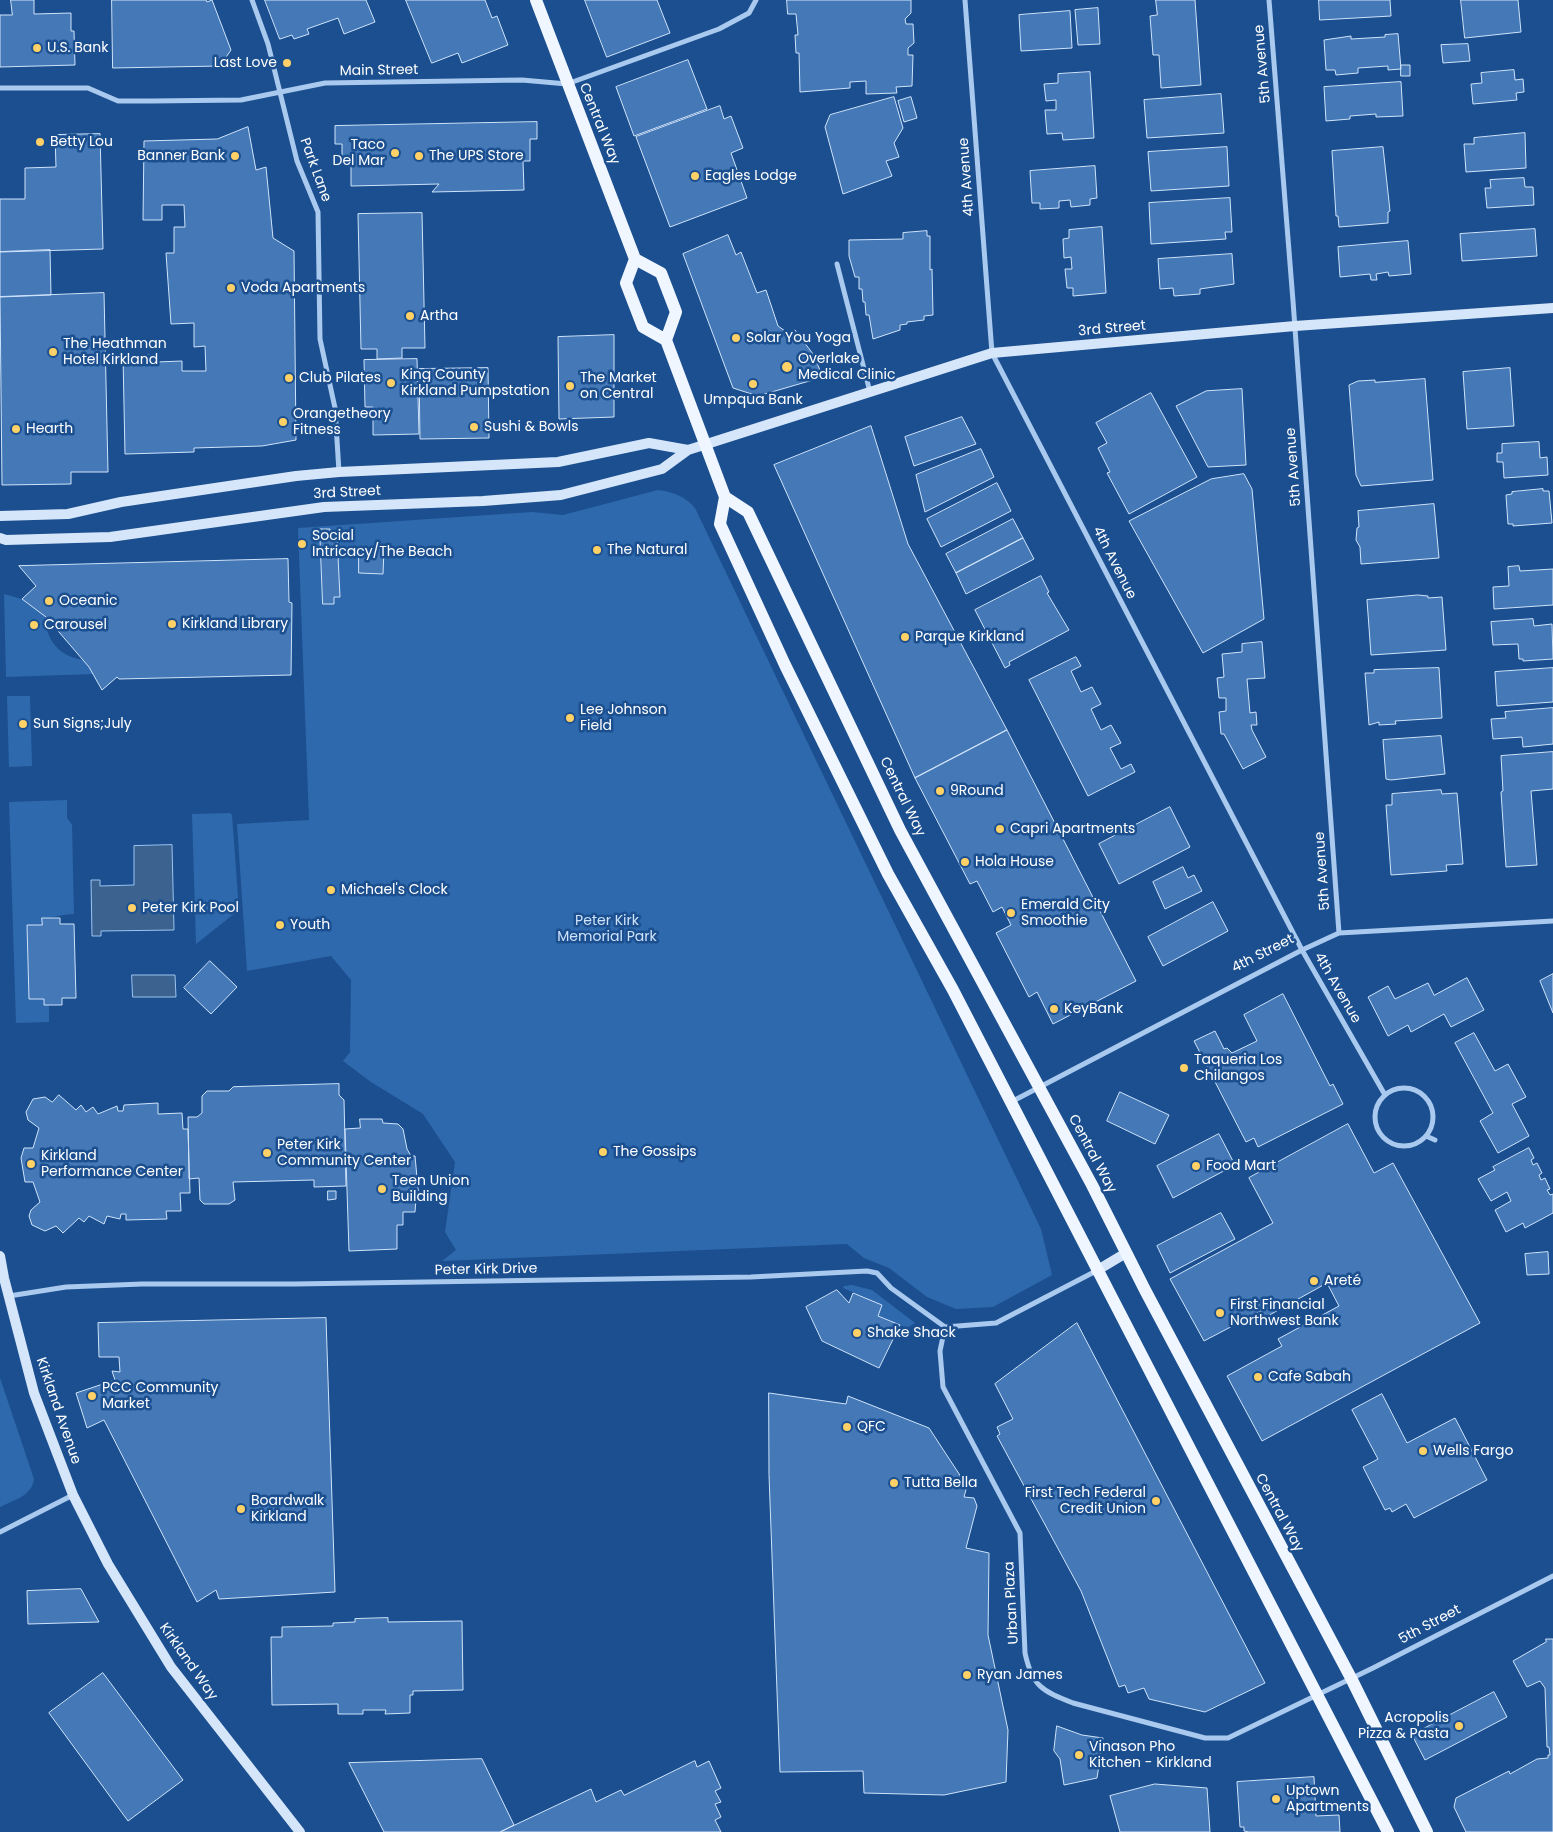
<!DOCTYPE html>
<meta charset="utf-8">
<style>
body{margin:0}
canvas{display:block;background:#1b4f8f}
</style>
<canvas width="1553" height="1832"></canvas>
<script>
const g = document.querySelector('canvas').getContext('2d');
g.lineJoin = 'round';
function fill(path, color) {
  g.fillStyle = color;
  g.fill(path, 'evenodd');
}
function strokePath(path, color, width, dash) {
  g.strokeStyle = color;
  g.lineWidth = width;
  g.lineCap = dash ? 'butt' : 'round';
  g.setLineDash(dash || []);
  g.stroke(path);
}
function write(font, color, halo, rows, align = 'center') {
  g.font = font + ' Poppins,sans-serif';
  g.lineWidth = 5;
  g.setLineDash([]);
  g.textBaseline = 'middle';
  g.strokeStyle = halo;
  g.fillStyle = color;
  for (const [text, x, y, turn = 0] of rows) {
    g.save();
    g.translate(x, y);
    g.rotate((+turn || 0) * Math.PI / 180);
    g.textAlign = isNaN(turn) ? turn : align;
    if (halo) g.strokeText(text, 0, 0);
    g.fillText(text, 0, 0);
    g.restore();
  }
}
fill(new Path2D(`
 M658 490C673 492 685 496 695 508L1041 1229 1052 1275 993 1307 956 1309 927 1297 889 1268 864 1258 847 1244 442 1261 456 1250 445 1232 455 1162 423 1114 371 1082 343 1061 350 1052 351 980 331 956 247 971 237 824 309 820 298 528 532 512 563 515Z
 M4 594 22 599 46 617C45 640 60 657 84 660L94 674 6 677Z
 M7 696H30L32 766 9 767Z
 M67 800V818L72 825 74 914C63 914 54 918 42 918V925H27L29 999H44V1005H49V1022L16 1023 9 802Z
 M230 813 232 815 239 910 196 944 192 814Z
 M852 1285 872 1290 915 1323 907 1328 878 1316 882 1305 843 1288 844 1286Z
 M0 1378 34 1479C32 1496 14 1500 0 1507Z`), '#2e69ad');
const water = new Path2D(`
 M172 845 174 930 101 931V936H92L91 880H100V886L134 885V846Z
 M132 975H175L176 997H133Z`);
fill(water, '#3c6290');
strokePath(water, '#9cc4f0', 1);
const building = new Path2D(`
 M11 0H34V14L71 13V31H74L75 65 0 67V15H12Z
 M112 0H206L207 2 212 0 231 50 220 66 113 68Z
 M265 0H366L375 22 344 34 338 18 307 29 309 34 294 39 292 35 280 39Z
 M406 0H485L492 18 497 16 508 45 462 63 458 53 432 63Z
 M585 0H657L670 33 607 57Z
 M787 0H911V13L905 19 906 24H913L914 43 908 48V55H913L912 86 896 87 897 93 866 94V81L850 82V88L800 92 799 53H796L795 35H798L796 14H788Z
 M1156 0H1195L1201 85 1161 88 1159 55H1153L1150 16 1157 15Z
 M1319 0H1390L1391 16 1320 20Z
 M1461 0H1518L1521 32 1465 38Z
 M1098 8 1100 44 1078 45 1075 10Z
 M1070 11 1072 48 1021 51 1019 15Z
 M1398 34 1401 69 1388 70V66L1358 68V73L1336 75 1335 70H1326L1324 40 1351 36V39L1385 37V35Z
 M1468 44 1470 61 1443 63 1441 45Z
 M688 60 707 109 634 136 616 87Z
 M1401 65H1410V76H1401Z
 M1514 70 1515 80 1523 79 1524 92 1516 93 1517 100 1473 104 1471 84 1482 83 1481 73Z
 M1090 72 1094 138 1063 140 1062 133 1047 134 1045 110H1056V100L1046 101 1044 84 1058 83V74Z
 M1401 82 1403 116 1376 117V114L1350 116V119L1326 121 1324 87Z
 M1221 94 1224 133 1147 138 1144 100Z
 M894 97 903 128 894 143 899 157 886 161 892 176 843 194 825 127 830 115Z
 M911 97 917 118 904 122 898 101Z
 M720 106 724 119 731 116 743 148 731 153 747 198 670 227 636 137Z
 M537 122V139H530V161H523L524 190 432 192 439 184 351 186V164H342V144H335V126Z
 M248 127 256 170 266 167 273 238 294 251 296 440 262 446 194 448V452L125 454 123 356 156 355 157 362 182 361V371H206L205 346 194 347V323L171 324 166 253H174V227H185L184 205H162V220H143L144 141 217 139Z
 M1525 133 1526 168 1466 172 1464 144H1474V138Z
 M100 134 103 249 0 252V199H25V168L56 167 55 135Z
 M1227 147 1229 186 1151 191 1148 152Z
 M1383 147 1390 211 1388 212V223L1339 227 1338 216H1336L1332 151Z
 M1095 166 1097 198 1090 199V205L1071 207 1070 200 1059 201V208L1040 209V203H1032L1030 171Z
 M1524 178 1525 187H1533L1534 205 1487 208 1485 188H1491L1490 180Z
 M1230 198 1232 232H1225L1226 239 1151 244 1149 203Z
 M422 213 425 348H402V358L377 359V349H361L358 214Z
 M1102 227 1106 293 1073 296V288H1067L1065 269H1072L1071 257 1064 258 1063 239 1069 238V230Z
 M1535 229 1537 256 1462 261 1460 234Z
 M927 231V236H930V270L932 269 933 315 924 316V320L907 322V324L900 325V330L873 339 869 315H866L865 302H863L862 289H859V277H855L849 256V240L903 239V233Z
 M728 235 736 255 741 252 757 293 766 290 778 326 788 333 795 330 813 354 823 377 758 396 733 388 683 254Z
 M1408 241 1411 274 1389 276 1388 272 1376 274 1377 280H1371L1370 274 1340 277 1338 247Z
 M50 250 51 295 0 297V252Z
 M1232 254 1234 284 1200 289V294L1174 296 1173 288 1160 289 1158 259Z
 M104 293 108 472H71V484L2 485 0 297Z
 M614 335V417L559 419 558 337Z
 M417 359 419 434 373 435V407H365L364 360Z
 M488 368 489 438 420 439 419 369Z
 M1510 368 1514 426 1467 429 1463 372Z
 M1425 379 1433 480 1361 486 1356 475 1349 385 1358 381 1375 380V382Z
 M1242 389 1246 465 1208 467 1176 406 1206 391Z
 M1151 393 1197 477 1129 514 1107 473 1110 472 1098 448 1107 443 1096 423Z
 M962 417 976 444 914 466 905 437Z
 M871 426 908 544 1007 730 915 778 774 465Z
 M1539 442 1540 458 1547 457 1548 475 1504 478 1503 462H1497V453H1502V444Z
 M981 449 994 477 925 512 916 475Z
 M1244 474 1252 489 1264 619 1203 653 1129 521 1211 479Z
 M997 483 1011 511 941 547 927 519Z
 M1543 489V491H1549L1552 523 1513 526V524H1508L1506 495 1512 494V492Z
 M1434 504 1439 558 1361 564 1360 547 1356 540 1357 528 1359 527 1358 511Z
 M1013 519 1023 538 956 573 946 554Z
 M320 529H330V537L337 536 340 597H334V604H323Z
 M1023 538 1034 559 966 594 956 573Z
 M359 549H384L383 574 359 573Z
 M288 559 289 602 292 603 291 675 119 679 117 677 102 690 89 667 46 617 22 599 36 586 19 566Z
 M1519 566 1520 571 1553 569V605L1494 609 1493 587 1509 586 1508 567Z
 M1041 576 1049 592 1047 593 1069 630 1009 662 1010 665 1005 668 975 610Z
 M1418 595 1428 596V598L1442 597 1446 650 1371 655 1367 600Z
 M1533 619 1534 626 1552 624 1553 659 1523 661V659H1519L1518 644 1493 645 1491 622Z
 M1262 642 1265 678 1247 679 1250 713 1256 712 1257 725H1251L1252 730 1266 757 1243 769 1224 734H1221L1219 712 1226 711V698H1219L1217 678 1224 677 1222 654 1242 652V644Z
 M1076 657 1081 666 1071 671 1081 692 1092 687 1101 704 1091 709 1101 730 1111 725 1121 743 1110 748 1121 769 1131 764 1135 772 1088 796 1029 680Z
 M1439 668 1442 718 1395 721 1396 724 1379 725V722L1369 725 1365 673H1374V670Z
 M1553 668V702L1497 706 1495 672Z
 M1553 708V744L1523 747 1522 737 1493 739 1491 719 1506 718 1505 712Z
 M1007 730 1136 981 1053 1024 1037 992 1029 997 996 933 1011 925 1002 907 993 912 977 881 970 884 915 778Z
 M1441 736 1445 774 1391 780 1386 779 1383 740Z
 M1553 752V789L1531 791 1537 865 1506 867 1501 792 1503 791 1501 756Z
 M1441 790 1442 794 1457 793 1463 864 1446 865 1447 871 1391 875 1386 805H1392V794Z
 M1170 807 1190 847 1119 884 1099 844Z
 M1183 867 1188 878 1194 875 1202 891 1165 909 1153 882Z
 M1213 902 1228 931 1163 966 1148 937Z
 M42 918H60V924H74L76 998H62V1005H44V999H29L27 925H42Z
 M210 961 237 987 211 1014 184 988Z
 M1553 974V1013L1540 981Z
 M1467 978 1484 1010 1451 1027 1444 1014 1411 1032 1408 1025 1388 1036 1368 997 1388 986 1395 999 1428 983 1434 995Z
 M1283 994 1330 1086 1333 1084 1343 1104 1258 1147 1254 1138 1246 1142 1194 1041 1215 1031 1224 1049 1227 1048 1232 1053 1257 1041 1244 1015Z
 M1474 1033 1495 1071 1508 1064 1526 1097 1512 1104 1529 1136 1498 1153 1480 1121 1493 1113 1455 1043Z
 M339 1084V1095L344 1100 346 1186 314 1187V1180L233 1182 235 1200 229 1204H204L200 1200 199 1178 189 1179 188 1117H197L202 1113V1096L207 1091H229L233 1087Z
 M1120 1092 1169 1115 1155 1144 1107 1121Z
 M59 1095 76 1110 81 1105 86 1112 93 1107 98 1114 117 1106 118 1111H123L124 1105 158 1103V1114L182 1113 183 1129H188L190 1193H180L181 1211H166L167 1219 126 1220V1214H121L120 1219 107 1216 104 1224 89 1216 84 1222 79 1218 63 1233 56 1226 45 1231 32 1225 29 1216 31 1210 40 1202 33 1182H25L21 1158 24 1148H33L39 1128 28 1120 26 1112 33 1099 45 1097 52 1102Z
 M360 1119H382L383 1123 398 1124 403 1129 407 1149 411 1156H415L419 1199H416L415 1212H403V1225H397V1249L349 1251 345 1129 360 1128Z
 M1348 1124 1374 1173 1393 1163 1480 1323 1262 1441 1227 1376 1282 1346 1278 1339 1339 1306 1327 1283 1264 1318 1261 1311 1204 1341 1170 1279 1273 1223 1249 1178Z
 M1219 1134 1235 1165 1173 1198 1157 1166Z
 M1529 1148 1534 1158 1531 1160 1533 1165 1537 1163 1542 1173 1539 1175 1541 1180 1545 1178 1550 1189 1547 1190 1550 1195 1553 1194V1213L1525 1228 1523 1223 1506 1232 1495 1210 1511 1201 1507 1192 1491 1201 1478 1179 1495 1170 1493 1167Z
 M328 1191H336V1199L328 1200Z
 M1221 1213 1235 1239 1170 1273 1157 1246Z
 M1548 1252 1549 1274 1527 1275 1525 1254Z
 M837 1290 849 1303 853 1293 882 1305 878 1316 900 1325 879 1368 822 1341 806 1307Z
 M326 1318 335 1592 219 1599 216 1590 197 1602 104 1420 87 1428 76 1393 115 1380 112 1371 120 1372 119 1357H99L98 1323Z
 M1077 1323 1265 1683 1205 1712 1149 1699 1144 1688 1128 1693 1125 1685 1119 1687 1081 1591 997 1436 1000 1434 997 1427 1013 1419 995 1384Z
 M769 1393 846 1404 848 1396 929 1428 967 1486 964 1497 974 1498 977 1506 966 1548 989 1553 988 1635 1008 1730 1006 1782 944 1795 864 1793 863 1771 780 1772 769 1475Z
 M1382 1394 1407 1443 1455 1418 1487 1480 1414 1518 1406 1504 1392 1512 1390 1508 1385 1510 1363 1467 1378 1459 1352 1410Z
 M81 1589 99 1622 28 1624 27 1591Z
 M388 1618V1622L462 1621 463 1690 413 1691V1695H410V1713L385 1714 386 1710H363V1714H338V1704L272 1705 271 1637H282V1627L333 1626V1623L355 1622V1619Z
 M1546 1639H1553V1832H1466L1454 1807 1456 1798 1509 1771 1510 1774 1537 1759 1548 1758V1755H1550L1549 1747H1547L1545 1688 1540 1681 1527 1687 1513 1661 1546 1642Z
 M103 1673 183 1780 128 1821 49 1713Z
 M1494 1692 1507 1717 1425 1760 1412 1735Z
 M1057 1726 1082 1735 1103 1738 1097 1778 1064 1785 1060 1759 1054 1751Z
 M482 1759 514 1825 500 1832H384L349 1763Z
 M695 1761 697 1767 709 1761 721 1788 715 1791 721 1802 715 1804 721 1817 715 1820 721 1832H500L591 1789 596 1802 621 1790 624 1795Z
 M1314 1777 1316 1816 1339 1815 1340 1832H1249L1244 1831V1827H1240L1237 1782Z
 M1155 1784 1207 1788 1210 1832H1120L1110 1796Z`);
fill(building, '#4478b7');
strokePath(building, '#cfe3fa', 1);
strokePath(new Path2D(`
 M252 0 268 44 297 161 318 212 320 339 335 408 339 472
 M965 0 992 353 1302 950 1385 1095
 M1269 0 1293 301 1339 933
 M0 88H88L118 101H152L241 100 325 83 522 80 567 84 719 29 749 13 756 0
 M837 264 870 392
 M1375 1117a29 29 0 1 1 58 0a29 29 0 1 1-58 0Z
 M1011 1102 1302 950 1339 933 1553 921
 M1426 1136 1435 1140
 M9 1296 66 1287 142 1284H294L751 1277 867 1271 877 1273 891 1288 945 1327
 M945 1327 940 1351 943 1387 1020 1533 1025 1653C1032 1686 1042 1691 1073 1703L1205 1738H1228L1373 1668 1553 1576
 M945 1327 996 1323 1096 1271
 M0 1532 73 1495`), '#a9c9ee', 5);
strokePath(new Path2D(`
 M0 516 68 514 121 502 296 476 339 472 558 462 649 443 688 450
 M0 538 6 540 110 537 324 507 483 501 561 495 662 469 688 450 992 353 1295 326 1553 308
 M0 1256 4 1278 34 1393 73 1495 108 1564 171 1667 300 1832
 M1096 1271 1126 1253`), '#d6e6fa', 10);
strokePath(new Path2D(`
 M536 0 635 259 661 273 676 312 666 340 725 497 720 524 785 665 888 874 953 990 1388 1832
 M635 259 626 283 643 327 666 340
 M725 497 748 512 900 830 1092 1185 1145 1290 1351 1678 1427 1832`), '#f0f6ff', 12);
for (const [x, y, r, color] of [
 [37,48,5,"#ffd166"],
 [287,63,5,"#ffd166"],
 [40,142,5,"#ffd166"],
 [395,153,5,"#ffd166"],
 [235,156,5,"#ffd166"],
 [419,156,5,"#ffd166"],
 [695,176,5,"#ffd166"],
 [231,288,5,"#ffd166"],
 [410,316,5,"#ffd166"],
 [736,338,5,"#ffd166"],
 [53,352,5,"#ffd166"],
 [787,367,6,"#ffd166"],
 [289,378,5,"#ffd166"],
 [391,383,5,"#ffd166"],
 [753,384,5,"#ffd166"],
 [570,386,5,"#ffd166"],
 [283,422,5,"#ffd166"],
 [474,427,5,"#ffd166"],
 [16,429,5,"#ffd166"],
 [302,544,5,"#ffd166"],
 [597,550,5,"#ffd166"],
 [49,601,5,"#ffd166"],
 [172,624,5,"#ffd166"],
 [34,625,5,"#ffd166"],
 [905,637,5,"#ffd166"],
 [570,718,5,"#ffd166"],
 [23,724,5,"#ffd166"],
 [940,791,5,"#ffd166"],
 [1000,829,5,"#ffd166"],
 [965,862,5,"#ffd166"],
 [331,890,5,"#ffd166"],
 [132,908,5,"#ffd166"],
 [1011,913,5,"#ffd166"],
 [280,925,5,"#ffd166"],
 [1054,1009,5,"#ffd166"],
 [1184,1068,5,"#ffd166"],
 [603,1152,5,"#ffd166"],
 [267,1153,5,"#ffd166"],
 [31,1164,5,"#ffd166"],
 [1196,1166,5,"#ffd166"],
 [382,1189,5,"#ffd166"],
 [1314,1281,5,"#ffd166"],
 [1220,1313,5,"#ffd166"],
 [857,1333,5,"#ffd166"],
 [1258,1377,5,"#ffd166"],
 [92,1396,5,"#ffd166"],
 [847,1427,5,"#ffd166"],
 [1423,1451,5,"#ffd166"],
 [894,1483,5,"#ffd166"],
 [1156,1501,5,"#ffd166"],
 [241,1509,5,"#ffd166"],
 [967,1675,5,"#ffd166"],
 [1459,1726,5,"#ffd166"],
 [1079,1755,5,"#ffd166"],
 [1276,1799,5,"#ffd166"]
]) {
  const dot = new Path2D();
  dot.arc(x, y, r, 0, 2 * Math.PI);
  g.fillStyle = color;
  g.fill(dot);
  strokePath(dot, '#1b4f8f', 2);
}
write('14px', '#fff', '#1b4f8f', [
 ["U.S. Bank",47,48],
 ["Last Love",277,63,"right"],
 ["Betty Lou",50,142],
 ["Taco",385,145,"right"],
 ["Del Mar",385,161,"right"],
 ["Banner Bank",225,156,"right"],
 ["The UPS Store",429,156],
 ["Eagles Lodge",705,176],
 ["Voda Apartments",241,288],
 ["Artha",420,316],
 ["Solar You Yoga",746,338],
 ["The Heathman",63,344],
 ["Hotel Kirkland",63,360],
 ["Overlake",798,359],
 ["Medical Clinic",798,375],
 ["King County",401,375],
 ["Kirkland Pumpstation",401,391],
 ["Club Pilates",299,378],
 ["The Market",580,378],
 ["on Central",580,394],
 ["Umpqua Bank",753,400,"center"],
 ["Orangetheory",293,414],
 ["Fitness",293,430],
 ["Sushi & Bowls",484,427],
 ["Hearth",26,429],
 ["Social",312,536],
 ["Intricacy/The Beach",312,552],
 ["The Natural",607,550],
 ["Oceanic",59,601],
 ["Kirkland Library",182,624],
 ["Carousel",44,625],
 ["Parque Kirkland",915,637],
 ["Lee Johnson",580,710],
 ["Field",580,726],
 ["Sun Signs;July",33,724],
 ["9Round",950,791],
 ["Capri Apartments",1010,829],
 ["Hola House",975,862],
 ["Michael's Clock",341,890],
 ["Emerald City",1021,905],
 ["Smoothie",1021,921],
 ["Peter Kirk Pool",142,908],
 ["Youth",290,925],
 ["KeyBank",1064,1009],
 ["Taqueria Los",1194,1060],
 ["Chilangos",1194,1076],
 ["Peter Kirk",277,1145],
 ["Community Center",277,1161],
 ["The Gossips",613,1152],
 ["Kirkland",41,1156],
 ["Performance Center",41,1172],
 ["Food Mart",1206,1166],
 ["Teen Union",392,1181],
 ["Building",392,1197],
 ["Areté",1324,1281],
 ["First Financial",1230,1305],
 ["Northwest Bank",1230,1321],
 ["Shake Shack",867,1333],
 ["Cafe Sabah",1268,1377],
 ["PCC Community",102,1388],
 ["Market",102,1404],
 ["QFC",857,1427],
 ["Wells Fargo",1433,1451],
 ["Tutta Bella",904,1483],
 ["First Tech Federal",1146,1493,"right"],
 ["Credit Union",1146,1509,"right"],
 ["Boardwalk",251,1501],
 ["Kirkland",251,1517],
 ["Ryan James",977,1675],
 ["Acropolis",1449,1718,"right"],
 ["Pizza & Pasta",1449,1734,"right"],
 ["Vinason Pho",1089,1747],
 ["Kitchen - Kirkland",1089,1763],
 ["Uptown",1286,1791],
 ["Apartments",1286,1807]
], 'left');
write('14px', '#fff', '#1b4f8f', [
 ["5th Avenue",1263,64,-95],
 ["Main Street",379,71,-1],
 ["Central Way",599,124,68],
 ["Park Lane",315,170,70],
 ["4th Avenue",967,177,-94],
 ["3rd Street",1112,329,-5],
 ["5th Avenue",1294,467,-94],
 ["3rd Street",347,493,-3],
 ["4th Avenue",1114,563,63],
 ["Central Way",902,797,64],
 ["5th Avenue",1323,871,-94],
 ["4th Street",1263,954,-27],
 ["4th Avenue",1337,988,60],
 ["Central Way",1092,1154,62],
 ["Peter Kirk Drive",486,1270,-1],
 ["Kirkland Avenue",58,1411,71],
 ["Central Way",1279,1513,62],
 ["Urban Plaza",1012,1603,-93],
 ["5th Street",1430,1625,-28],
 ["Kirkland Way",188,1662,55]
]);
write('14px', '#cfe3fa', '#1b4f8f', [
 ["Peter Kirk",607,921],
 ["Memorial Park",607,937]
]);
</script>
